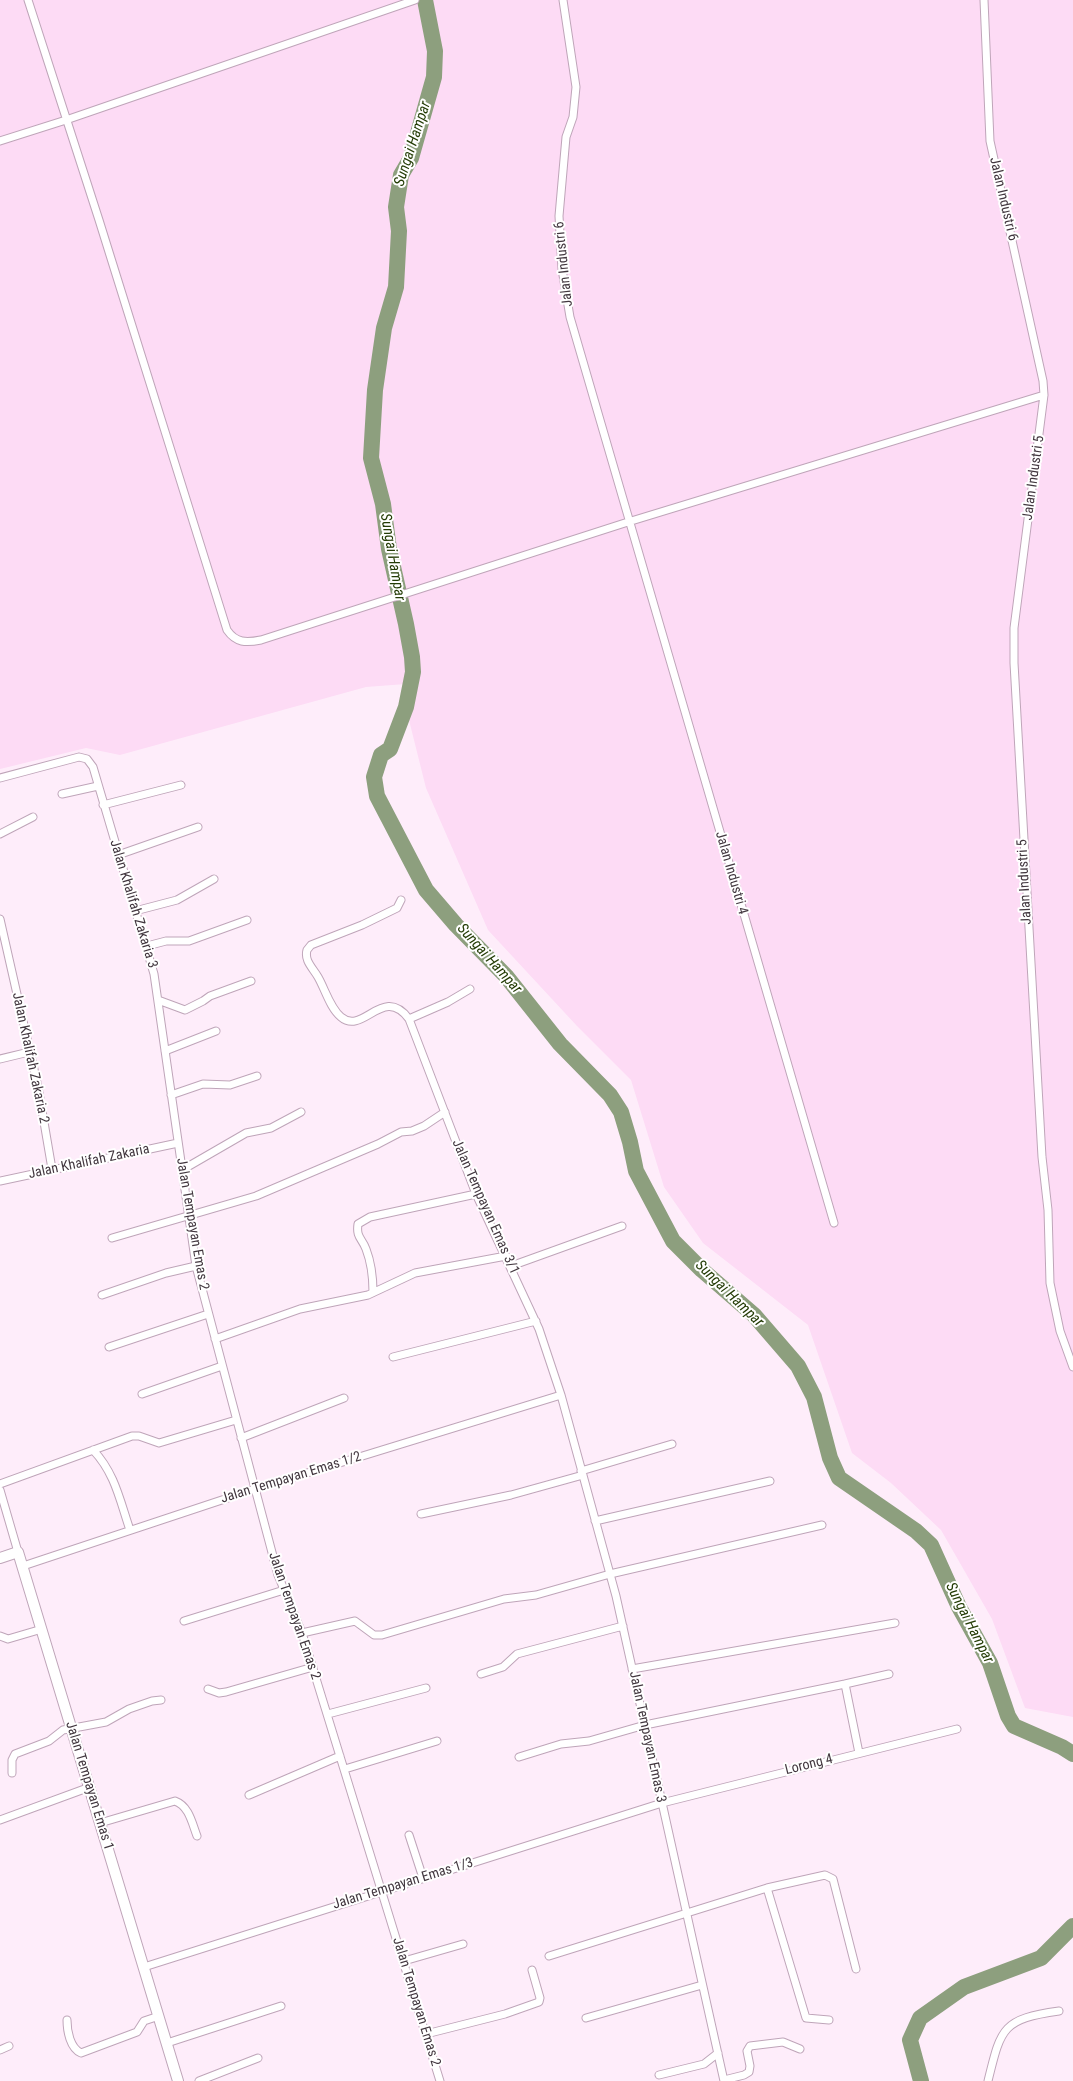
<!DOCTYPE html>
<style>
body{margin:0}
canvas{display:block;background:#feedfa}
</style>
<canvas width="1073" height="2081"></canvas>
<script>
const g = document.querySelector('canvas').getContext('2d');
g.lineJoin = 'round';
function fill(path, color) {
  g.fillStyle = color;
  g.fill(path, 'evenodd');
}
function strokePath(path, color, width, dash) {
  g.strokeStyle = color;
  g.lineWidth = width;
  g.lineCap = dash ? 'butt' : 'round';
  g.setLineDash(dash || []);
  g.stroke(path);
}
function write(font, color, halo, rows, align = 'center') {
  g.font = font + ' "Roboto Condensed",sans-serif';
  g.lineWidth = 4;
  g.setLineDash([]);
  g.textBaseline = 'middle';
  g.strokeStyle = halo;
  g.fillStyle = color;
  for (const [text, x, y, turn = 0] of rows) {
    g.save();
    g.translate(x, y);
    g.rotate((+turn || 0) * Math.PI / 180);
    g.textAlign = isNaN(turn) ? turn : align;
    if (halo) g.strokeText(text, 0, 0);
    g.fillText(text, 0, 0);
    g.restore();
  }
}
fill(new Path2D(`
 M0 0H1073V1717L1025 1708 992 1619 941 1530 891 1483 852 1453 808 1325 703 1243 664 1187 631 1080 577 1026 488 930 426 788 409 720 419 683 366 687 120 755 86 748 0 769Z`), '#fddbf5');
strokePath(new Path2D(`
 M425 0 435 51 434 77 411 158 401 175 396 207 399 231 396 287 384 328 375 390 371 458 383 504 389 549 406 624 412 657 413 672 406 707 390 749 381 755 374 777 377 796 426 890 456 925 506 976 560 1044 610 1095 621 1112 630 1142 636 1171 673 1241 702 1270 754 1315 798 1366 814 1397 830 1458 839 1478 916 1531 931 1545 959 1607 990 1663 1008 1716 1014 1726 1062 1747 1073 1754
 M921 2081 910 2040 920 2018 964 1987 1041 1958 1073 1926`), '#8d9f7e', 16);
const street = new Path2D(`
 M28 0 99 220 227 630C236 643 246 643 261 640L628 522 1044 395
 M563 0 576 87 573 117 566 137 559 216 562 269 570 317 834 1223
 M984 0 990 141 1043 381 1044 395 1014 628V663L1042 1157 1048 1210 1050 1283 1060 1331 1073 1367
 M0 141 66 120 415 0
 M0 778 79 757 87 759 93 767 154 974 196 1266 278 1575 302 1633 440 2081
 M62 794 98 786
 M103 805 181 785
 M0 834 33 817
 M118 855 198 827
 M401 900 397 908 362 925 311 945 307 950C304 961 313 968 318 977 325 989 330 1008 341 1017 363 1036 383 984 409 1019L476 1194 539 1329 561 1395 616 1596 724 2081
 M135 911 177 900 214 879
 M0 919 38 1087 52 1169
 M147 946 166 941H189L247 920
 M158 1000 185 1010 203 1001 210 996 251 981
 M409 1019 448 1002 470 989
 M165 1051 216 1031
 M0 1059 29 1052
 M171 1095 203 1084 230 1085 257 1076
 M182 1170 246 1133 271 1128 301 1112
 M0 1181 178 1143
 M112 1238 256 1196 378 1144 401 1132 412 1131 424 1126 445 1112
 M511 1266 622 1226
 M373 1292C373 1278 371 1262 366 1249 362 1238 356 1238 358 1224L370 1217 476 1194
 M102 1295 166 1273 196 1266
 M215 1339 300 1309 368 1295 415 1273 506 1256
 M109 1347 208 1314
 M393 1357 536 1321
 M142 1394 222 1366
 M241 1438 344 1398
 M93 1450C115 1473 120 1501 130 1530
 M581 1471 672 1444
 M0 1484 132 1436H139L159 1443 236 1420
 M0 1490 18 1552
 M421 1514 511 1495 583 1475
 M595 1521 770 1481
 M23 1566 255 1489 561 1395
 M184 1621 284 1590
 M302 1633 355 1621 374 1635H382L504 1599 536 1595 610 1574 822 1525
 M0 1636 8 1639 42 1629
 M632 1669 895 1623
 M481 1674 503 1667 517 1654 623 1626
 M208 1689 219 1693 226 1692 313 1667
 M328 1714 426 1688
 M859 1753 845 1684 889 1674
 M519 1757 561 1744 589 1741 645 1725 845 1684
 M345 1769 437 1741
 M12 1773V1760L15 1754 49 1741 63 1730 106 1722 129 1709 152 1701 161 1700
 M249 1795 340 1756
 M0 1820 90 1787
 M100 1823 175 1801C189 1806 192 1823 197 1836
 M409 1835 423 1878
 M767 1888 806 2018 829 2020
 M549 1956 767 1888 825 1875 833 1879 856 1969
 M404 1961 463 1944
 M144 1967 662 1803 957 1729
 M586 2018 702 1985
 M67 2020C67 2031 70 2048 81 2053L137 2032 144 2021 159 2016
 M426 2034 505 2014 539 2002 540 1998 532 1970
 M167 2043 281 2006
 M0 2050 9 2046
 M659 2075 704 2064 718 2053
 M724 2080 744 2075 749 2072 750 2066 747 2051 750 2046 783 2042 800 2049
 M199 2081 258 2058
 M988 2081C1001 2028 1002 2019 1059 2011`);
const secondary = new Path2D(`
 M0 1558 18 1552 178 2081`);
strokePath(street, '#bfa5b9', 9);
strokePath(secondary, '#bfa5b9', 12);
strokePath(street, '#fff', 7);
strokePath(secondary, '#fff', 10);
write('14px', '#42373f', '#fff', [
 ["Jalan Industri 6",1003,199,77],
 ["Jalan Industri 6",564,264,-96],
 ["Jalan Industri 5",1034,478,-82],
 ["Jalan Industri 4",731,873,74],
 ["Jalan Industri 5",1025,882,-93],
 ["Jalan Khalifah Zakaria 3",133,904,73],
 ["Jalan Khalifah Zakaria 2",30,1058,78],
 ["Jalan Khalifah Zakaria",89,1162,-12],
 ["Jalan Tempayan Emas 3/1",485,1207,66],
 ["Jalan Tempayan Emas 2",192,1224,80],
 ["Jalan Tempayan Emas 1/2",291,1478,-17],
 ["Jalan Tempayan Emas 2",294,1616,71],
 ["Jalan Tempayan Emas 3",647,1737,78],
 ["Lorong 4",809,1765,-14],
 ["Jalan Tempayan Emas 1",89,1786,73],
 ["Jalan Tempayan Emas 1/3",403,1884,-17],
 ["Jalan Tempayan Emas 2",416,2002,73]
]);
write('italic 15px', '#243c06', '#fff', [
 ["Sungai Hampar",413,144,-72],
 ["Sungai Hampar",392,557,80],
 ["Sungai Hampar",489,959,48],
 ["Sungai Hampar",729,1294,44],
 ["Sungai Hampar",969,1623,63]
]);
</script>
